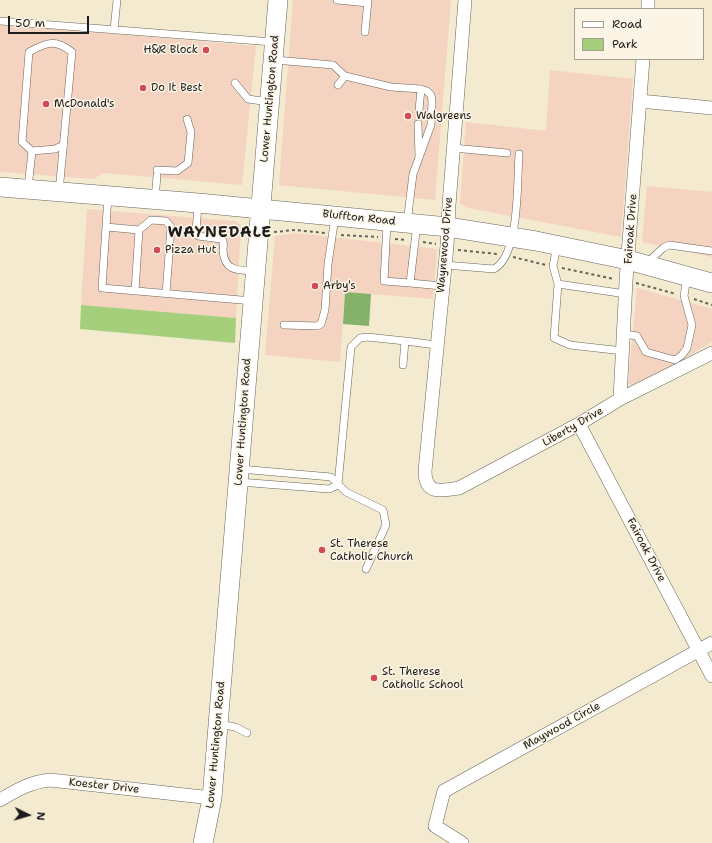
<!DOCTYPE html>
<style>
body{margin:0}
#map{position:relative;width:712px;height:843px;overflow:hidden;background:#f3eacf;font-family:"Shantell Sans",sans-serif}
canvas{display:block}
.legend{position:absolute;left:574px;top:8px;width:130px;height:52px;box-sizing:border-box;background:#fcf5e5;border:1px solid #a29e95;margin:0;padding:5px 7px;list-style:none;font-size:12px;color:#1c1c1c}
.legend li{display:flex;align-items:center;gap:8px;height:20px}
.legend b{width:20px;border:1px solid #a29e95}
.north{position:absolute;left:8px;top:795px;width:40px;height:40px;-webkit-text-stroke:3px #fcf5e5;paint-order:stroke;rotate:95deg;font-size:11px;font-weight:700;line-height:16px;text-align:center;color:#1c1c1c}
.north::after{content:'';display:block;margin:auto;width:14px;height:18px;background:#1c1c1c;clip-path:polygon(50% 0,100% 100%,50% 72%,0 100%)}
.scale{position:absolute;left:8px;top:16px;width:81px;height:18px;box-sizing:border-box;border:2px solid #1c1c1c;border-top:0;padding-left:5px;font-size:12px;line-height:14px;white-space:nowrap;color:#1c1c1c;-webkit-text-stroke:3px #fcf5e5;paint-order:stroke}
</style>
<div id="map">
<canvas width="712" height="843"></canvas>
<ul class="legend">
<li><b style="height:5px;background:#fff"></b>Road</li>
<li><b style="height:11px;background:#a5cf7b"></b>Park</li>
</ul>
<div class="north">N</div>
<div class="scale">50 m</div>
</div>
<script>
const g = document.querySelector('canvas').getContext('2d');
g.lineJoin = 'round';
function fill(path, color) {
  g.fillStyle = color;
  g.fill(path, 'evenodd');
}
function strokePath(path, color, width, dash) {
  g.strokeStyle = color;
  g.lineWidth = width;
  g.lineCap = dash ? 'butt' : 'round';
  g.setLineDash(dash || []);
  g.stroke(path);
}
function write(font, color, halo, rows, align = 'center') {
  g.font = font + ' "Shantell Sans",sans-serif';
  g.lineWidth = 3;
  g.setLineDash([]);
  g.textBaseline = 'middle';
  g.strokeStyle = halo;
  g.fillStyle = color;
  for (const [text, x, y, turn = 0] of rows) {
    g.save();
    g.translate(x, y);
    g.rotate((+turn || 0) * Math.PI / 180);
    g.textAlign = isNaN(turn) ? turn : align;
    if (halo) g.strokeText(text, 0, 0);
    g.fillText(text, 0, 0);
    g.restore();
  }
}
fill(new Path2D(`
 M293 0H451L435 200 279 185Z
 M0 24 256 46 242 185 104 173 93 179 0 172Z
 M550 70 633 79 621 237 469 208 460 203 466 122 546 131Z
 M647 186 712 192V257L642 242Z
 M87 209 236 221 241 225 236 318 81 305Z
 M296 233 437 249 433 299 345 292 340 362 265 355 275 236Z
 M637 288 712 309V342L635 388 628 383Z`), '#f5d3c1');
fill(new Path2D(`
 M81 305 236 318 235 343 80 329Z`), '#a5cf7b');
fill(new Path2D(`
 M345 292 371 294 369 326 343 324Z`), '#84b26b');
const service = new Path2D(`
 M337 0 368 3
 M0 21 273 42
 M114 30 117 0
 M365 32 368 0
 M275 60 333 65 345 76 391 87 421 89 427 91 431 95 432 101 431 125 413 174 407 223
 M235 83 248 99 269 102
 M338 85 345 76
 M419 110 421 89
 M418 124 419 157
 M453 148 507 153
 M157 170 177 171 188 163 191 132 187 119
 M28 188 32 151
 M59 192 72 52C55 39 47 42 29 52L22 142 32 151 55 149 64 145
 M108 196 102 288 253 301
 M155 199 157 176
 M198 204 196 233 198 236 221 239 223 241C224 245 223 248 223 251 225 272 238 270 255 271
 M387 223 384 281 410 283
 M417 224 410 283 442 286
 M106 227 139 230 135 291
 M139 230 151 220 166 221 171 227 166 294
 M557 245 553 266 558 284 626 294
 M647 263 663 248 669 245 712 251
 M445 265 494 269C520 255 517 181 519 154
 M558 284 554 338 570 345 623 351
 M284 325 317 326 321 324 325 310 328 264 335 217
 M624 334 637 336 646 352 675 360 682 355 687 348 692 325 684 296 687 277
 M403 365 405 341 436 345
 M240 469 331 477 346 492 383 510 386 525 366 569
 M239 482 329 489 338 485
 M338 485 351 347 360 338 367 337 405 341
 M219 724 235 727 247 733`);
const minor = new Path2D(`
 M465 0 449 205 447 246 425 471C425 495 441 491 459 488L579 424 620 399 712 353
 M648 9V0
 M640 101 712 108
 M620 399 626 281 643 59
 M579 424 712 676
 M0 800C17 790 30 782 50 780L212 798
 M462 843 435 826 444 791 712 643`);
const secondary = new Path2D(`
 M0 187 198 203 448 227 536 241 628 260 712 283
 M203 843 212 798 278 0`);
strokePath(service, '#67645b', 8);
strokePath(minor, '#67645b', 14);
strokePath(secondary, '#67645b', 20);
strokePath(new Path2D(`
 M274 232 295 230 325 233
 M341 235 378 237
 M395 239 406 240
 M423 242 436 244
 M458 250 497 254
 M513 257 546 265
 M562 268 614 279
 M636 283 676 294
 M694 299 712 305`), '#67645b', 2, [3, 3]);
strokePath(service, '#fff', 7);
strokePath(minor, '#fff', 13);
strokePath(secondary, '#fff', 19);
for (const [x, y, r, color] of [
 [206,50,4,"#d1495b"],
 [143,88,4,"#d1495b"],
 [46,104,4,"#d1495b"],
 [408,116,4,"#d1495b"],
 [157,250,4,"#d1495b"],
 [315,286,4,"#d1495b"],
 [322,550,4,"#d1495b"],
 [374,678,4,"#d1495b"]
]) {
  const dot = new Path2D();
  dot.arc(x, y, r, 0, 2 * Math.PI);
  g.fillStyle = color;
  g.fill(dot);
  strokePath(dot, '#fcf5e5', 1.5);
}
write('11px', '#1c1c1c', '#fcf5e5', [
 ["H&R Block",198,50,"right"],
 ["Do it Best",151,88],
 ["McDonald's",54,104],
 ["Walgreens",416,116],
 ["Pizza Hut",165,250],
 ["Arby's",323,286],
 ["St. Therese",330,544],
 ["Catholic Church",330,557],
 ["St. Therese",382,672],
 ["Catholic School",382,685]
], 'left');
write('11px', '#1c1c1c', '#fcf5e5', [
 ["Lower Huntington Road",270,99,-85],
 ["Bluffton Road",359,218,6],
 ["Fairoak Drive",631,229,-86],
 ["Waynewood Drive",445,245,-85],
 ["Lower Huntington Road",243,422,-86],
 ["Liberty Drive",573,427,-30],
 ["Fairoak Drive",646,550,62],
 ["Maywood Circle",562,726,-29],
 ["Lower Huntington Road",216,745,-85],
 ["Koester Drive",104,786,6]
]);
g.letterSpacing = '1px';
write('bold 15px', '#1c1c1c', '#fcf5e5', [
 ["WAYNEDALE",220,233]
]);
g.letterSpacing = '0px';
</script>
